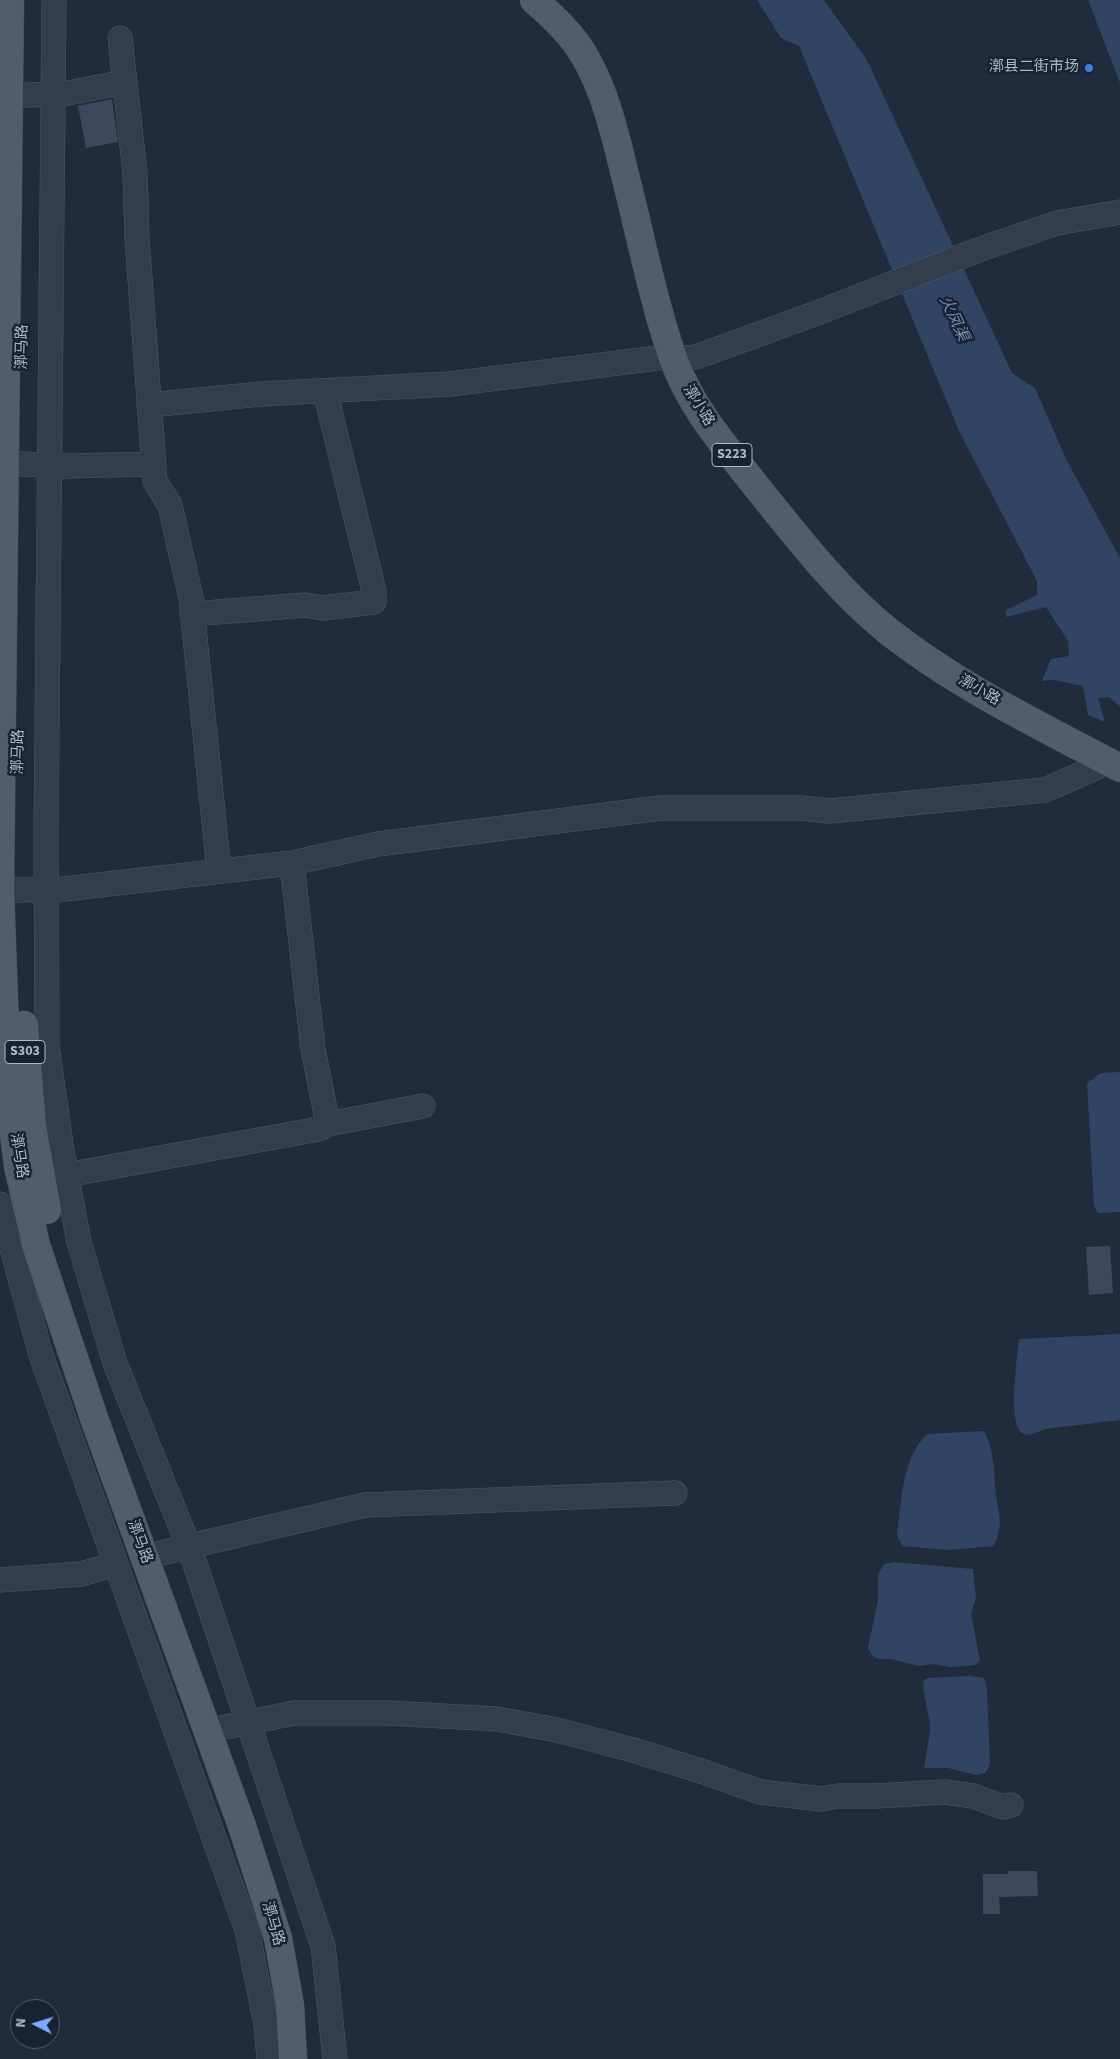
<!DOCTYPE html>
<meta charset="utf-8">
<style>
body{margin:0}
#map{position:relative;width:1120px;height:2059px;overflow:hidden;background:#202b3c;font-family:"Source Sans 3",sans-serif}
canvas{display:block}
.north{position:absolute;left:10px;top:1999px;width:50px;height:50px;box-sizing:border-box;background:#192231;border:1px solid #555e6d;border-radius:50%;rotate:275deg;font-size:14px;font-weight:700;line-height:20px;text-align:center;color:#afb8c8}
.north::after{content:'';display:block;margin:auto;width:18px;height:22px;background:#7eaaff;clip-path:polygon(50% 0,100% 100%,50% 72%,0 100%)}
</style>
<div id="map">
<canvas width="1120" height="2059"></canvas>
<div class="north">N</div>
</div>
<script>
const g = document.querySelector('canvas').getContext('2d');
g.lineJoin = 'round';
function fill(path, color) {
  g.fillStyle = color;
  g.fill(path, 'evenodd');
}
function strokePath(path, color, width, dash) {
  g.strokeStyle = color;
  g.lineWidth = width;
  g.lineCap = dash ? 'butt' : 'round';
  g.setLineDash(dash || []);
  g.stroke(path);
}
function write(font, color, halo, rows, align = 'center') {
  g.font = font + ' "Source Sans 3","Noto Sans SC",sans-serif';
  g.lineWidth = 5;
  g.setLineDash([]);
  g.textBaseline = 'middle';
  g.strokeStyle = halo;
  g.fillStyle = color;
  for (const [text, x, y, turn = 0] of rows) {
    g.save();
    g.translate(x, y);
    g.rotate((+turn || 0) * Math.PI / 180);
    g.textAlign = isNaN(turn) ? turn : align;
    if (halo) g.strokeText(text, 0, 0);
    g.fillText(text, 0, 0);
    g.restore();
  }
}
fill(new Path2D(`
 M757 0H824L867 60 1012 373 1035 388 1067 461 1120 558V707L1109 697 1098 698 1105 722 1088 715 1083 686 1054 680 1042 681 1051 659 1069 656 1068 641 1046 607 1006 617V610L1037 595V581L959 431 799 46 781 38Z
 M1088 0H1120V83Z
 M1120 1072V1212L1098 1213 1094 1206 1087 1083 1101 1073Z
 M1120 1334V1420L1045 1429C1038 1432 1026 1439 1020 1431 1009 1419 1017 1356 1019 1339Z
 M984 1431C993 1447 994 1467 995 1485 996 1509 1006 1520 994 1546L948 1550 902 1546 897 1535C902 1501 901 1459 927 1434Z
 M893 1562 973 1569 976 1599 971 1613 980 1661 975 1665 950 1667 934 1664 919 1666 891 1659H878L872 1655 868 1648 878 1599V1574L884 1564Z
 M970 1676 984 1678 987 1689 990 1765 985 1773 976 1775 948 1768H924C926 1754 929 1741 930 1728 930 1712 921 1693 924 1680L928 1678Z`), '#314463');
fill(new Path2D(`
 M112 99 118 142 86 148 78 106Z
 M1110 1246 1113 1293 1089 1295 1086 1247Z
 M1008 1871H1037L1038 1896 999 1897 1000 1914H983V1874H1008Z`), '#3c495c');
const minor = new Path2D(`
 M54 0 46 834 47 1046 62 1151 79 1242 115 1363 191 1552 323 1946 335 2059
 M120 38 135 173 137 238 155 481 170 505 191 598 219 871
 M26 95 63 94 125 82
 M149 405 261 394 450 384 665 357 674 359 696 357 817 313 978 250 1057 223 1120 212
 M22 464 65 466 154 464
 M193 614 305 605 323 608 374 602V591L325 391
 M292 863 313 1049 328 1124
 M18 890 64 889 292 863 378 844 660 808H801L830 811 1045 790 1109 762
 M50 1178 319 1129 328 1124 423 1106
 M0 1204 41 1355 247 1930 266 2024 269 2059
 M161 1553 365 1505 675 1493
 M0 1580 81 1574 116 1564
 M225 1727 294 1713H388L497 1719 557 1730 633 1750 704 1772 760 1792 822 1799 837 1796H877L944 1792 973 1796 1003 1807 1011 1805`);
const major = new Path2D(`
 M10 0 0 890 7 1079 18 1166 36 1245 95 1421 242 1826 278 1938 290 2005 293 2059
 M534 0C549 13 564 27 576 43 602 79 614 129 624 171 640 233 652 297 673 358 691 407 720 440 752 481 794 533 836 589 888 631 959 687 1041 726 1120 768
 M24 1025 32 1126 47 1210`);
strokePath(minor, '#4f5867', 25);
strokePath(major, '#3d4655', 29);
strokePath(minor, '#343d4c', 24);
strokePath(major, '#525c6d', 28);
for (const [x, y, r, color] of [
 [1089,68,5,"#3f7fe0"]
]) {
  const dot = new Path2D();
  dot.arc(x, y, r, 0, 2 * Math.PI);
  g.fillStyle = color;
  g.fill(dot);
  strokePath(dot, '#192231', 2);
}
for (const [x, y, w] of [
 [732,455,40],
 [25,1052,40]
]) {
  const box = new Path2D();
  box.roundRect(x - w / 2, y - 11.5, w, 23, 4);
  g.fillStyle = '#192231';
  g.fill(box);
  strokePath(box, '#afb8c8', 1);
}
write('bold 14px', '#afb8c8', null, [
 ["S223",732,455],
 ["S303",25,1052]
]);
write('15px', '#afb8c8', '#192231', [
 ["漷县二街市场",1079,68]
], 'right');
write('15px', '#afb8c8', '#192231', [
 ["漷马路",23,347,-89],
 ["漷小路",698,406,59],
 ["漷小路",979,691,30],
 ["漷马路",19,752,-89],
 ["漷马路",18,1156,81],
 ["漷马路",139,1542,70],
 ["漷马路",272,1924,74]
]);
write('italic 16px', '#748db3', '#192231', [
 ["火凤渠",953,319,65]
]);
</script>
